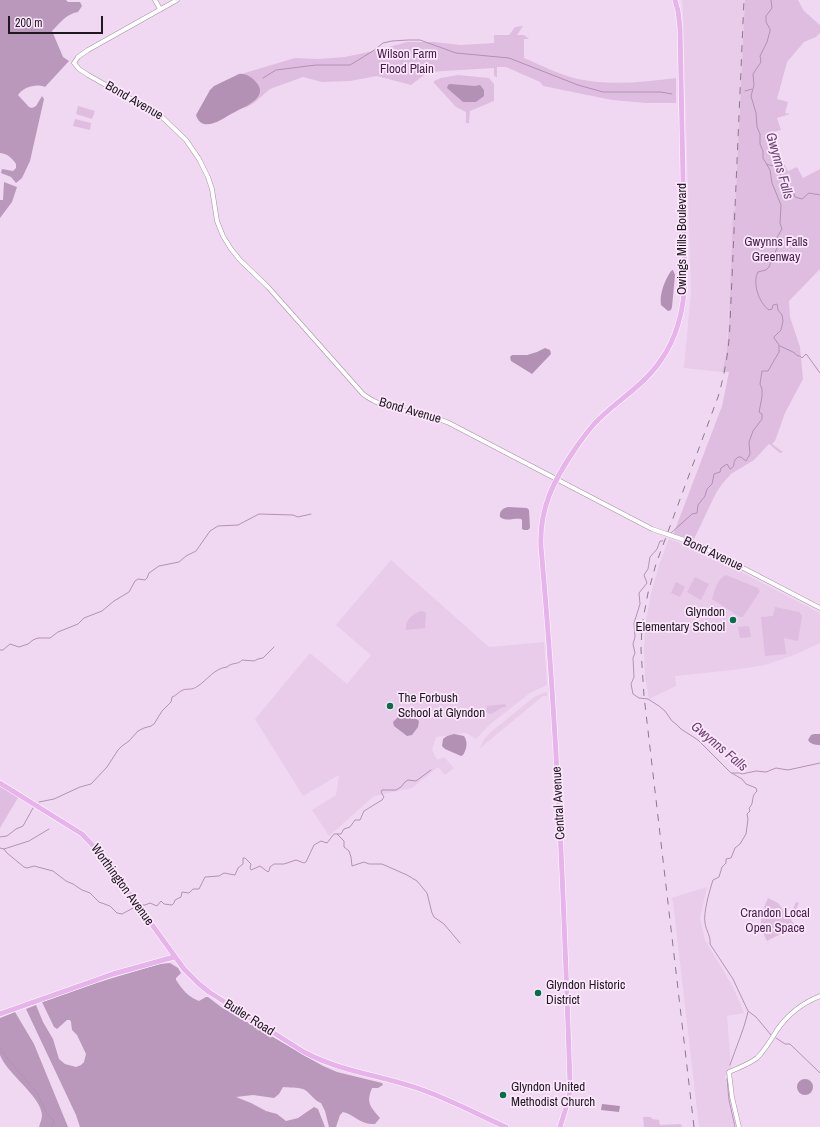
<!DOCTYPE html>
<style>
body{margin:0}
#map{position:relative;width:820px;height:1127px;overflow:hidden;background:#f1d8f2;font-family:"Archivo Narrow",sans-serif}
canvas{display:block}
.scale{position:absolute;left:8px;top:16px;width:95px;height:18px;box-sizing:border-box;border:2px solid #201821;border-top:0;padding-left:5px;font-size:12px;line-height:14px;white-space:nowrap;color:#201821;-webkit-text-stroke:3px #fbe7fc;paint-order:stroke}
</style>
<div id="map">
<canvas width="820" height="1127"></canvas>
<div class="scale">200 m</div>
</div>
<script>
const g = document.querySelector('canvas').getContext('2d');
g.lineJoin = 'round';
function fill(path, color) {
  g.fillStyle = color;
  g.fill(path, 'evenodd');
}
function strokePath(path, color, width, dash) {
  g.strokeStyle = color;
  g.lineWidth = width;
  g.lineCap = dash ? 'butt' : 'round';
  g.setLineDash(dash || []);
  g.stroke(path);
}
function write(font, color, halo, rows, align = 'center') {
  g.font = font + ' "Archivo Narrow",sans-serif';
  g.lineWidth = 3.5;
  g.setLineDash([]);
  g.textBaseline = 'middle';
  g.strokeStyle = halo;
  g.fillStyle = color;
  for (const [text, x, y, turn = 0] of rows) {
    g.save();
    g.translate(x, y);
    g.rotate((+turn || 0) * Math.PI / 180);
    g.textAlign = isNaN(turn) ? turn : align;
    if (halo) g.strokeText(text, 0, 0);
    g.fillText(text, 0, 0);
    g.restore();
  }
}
fill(new Path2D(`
 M682 0H745L735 211 733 212 727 346 722 372 684 368 691 292 683 14Z
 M669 539 697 549 820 613V643L794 655 765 665 741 669 675 676 676 686 649 699 645 677 644 650 645 626 651 594 659 565Z
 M391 560 489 647 544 642 547 685 530 693 488 726 476 739 466 733 436 737 432 750 437 760 444 757 454 768 445 775 438 767 412 788 374 796 329 836 312 810 336 795 339 775 303 796 255 719 310 653 347 684 371 655 336 625Z
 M546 692 548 696H543L479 749 485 738 491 732 534 697Z
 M707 887 700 918 705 940 733 987 744 1013 727 1016 731 1069 725 1076 729 1101 734 1127H699L673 902 671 898Z`), '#e9cbea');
fill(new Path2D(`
 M745 0H798L804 11 820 25V33L816 37 804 42 787 62 777 99 788 102 785 113 790 114 777 118 781 130 774 132 777 151 788 171 797 167 803 178 820 169V269L789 301 790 317 800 347 803 379 785 413 775 441 772 444 783 452 780 453 769 444 754 460 731 474 722 484 716 493 693 541 673 535 722 406 729 372H722L726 354 728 337 733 211H735Z
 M523 26 517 35H524L529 39H524V58C541 65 560 75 578 79 611 86 644 82 676 78V103H646L612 100 543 86 540 82 506 67H497V77L494 76V68L428 72 411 85 377 76 350 81 322 82 303 77 270 89 254 103 247 107 239 109 223 86 238 75 295 58 318 59 345 57 378 50 407 42H434L461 45 494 43V35H509L515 27Z
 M458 75 489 78 494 84V101L470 111 469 123H466V112L456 107 434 83V81L441 78Z
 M78 106 95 111 92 119 76 114Z
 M75 119 91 123 90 130 73 126Z
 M726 575 758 588 760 591 743 617H740L712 599C715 590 717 579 726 575Z
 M695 577 709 584 701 600 687 592Z
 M676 582 685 587 680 597 671 593Z
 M775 607 799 612 802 616 798 641 784 638 786 654 765 656 761 617 773 616Z
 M421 611 426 613 425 628 406 630C405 620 412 614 421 611Z
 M749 626 751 637 740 638 738 627Z
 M505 704 506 707C499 707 495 714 489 714L486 711 487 706Z
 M0 785 19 796 0 828Z
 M768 898 778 903 789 917 796 902 799 903 791 920 796 926 767 941C758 923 760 916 768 898Z
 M643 1117H651L652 1119 659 1120 660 1125 681 1124 682 1127H644Z`), '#debde0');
fill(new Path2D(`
 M0 0H66L68 2H80L82 6 78 12C66 14 60 23 52 31L63 57 69 61 45 87C37 83 23 87 18 95L29 107 32 108 36 106 42 96 44 99 30 161 22 178 16 183 11 177 1 173 2 169 13 171 16 168V164C12 158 8 154 0 153Z
 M4 182 17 187 12 202 0 218V200H3Z
 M170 963 178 968 181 973 176 978V980C182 989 188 997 199 1001L206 997H208L221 1007 323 1066 337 1072 382 1083 383 1085 378 1088H372C366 1103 370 1106 380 1118L375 1124C360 1125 355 1115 343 1112L340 1115 336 1127H329L325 1111 321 1103C313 1100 310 1092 303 1089 297 1087 289 1088 283 1087L279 1094 274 1098 253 1095 236 1097 251 1103 266 1111 277 1114 286 1121 298 1118 314 1107 318 1109 325 1127H80L76 1115 26 1009 36 1005 43 1022 53 1039 59 1059 65 1064 76 1067 81 1065 84 1062 86 1054 77 1035 72 1030 71 1022 70 1020H67L57 1029 54 1027 42 1002 96 983 159 964Z
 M15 1012 34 1044 68 1127H39C40 1123 42 1119 42 1115 41 1096 7 1074 0 1055 0 1048 0 1026 0 1018Z`), '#ba98bc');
fill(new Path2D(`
 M239 74C244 73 249 76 253 79 273 97 245 106 233 113 225 117 214 126 204 124 200 123 197 119 196 115L210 90 214 86Z
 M450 84 475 86 480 85 484 90V96L476 102H463L447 88 448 85Z
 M673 270 675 275 672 307 671 310 668 311 661 305C659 294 665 280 671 271Z
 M545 348 550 350 551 354 532 374 511 361 510 357 512 355H527L537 352Z
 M508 507 527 508 529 510 530 528 528 530H524L522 529V520L521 519C514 518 506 522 500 517 499 511 503 508 508 507Z
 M398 717 415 718 419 721 418 727 412 735 407 736 394 726 393 722Z
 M454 734 464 736C468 742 467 749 463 755L461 756 445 749 442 746 443 739 447 736Z
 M814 734H820V745C815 745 810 744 808 740L811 735Z
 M797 1087a8 8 0 1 1 16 0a8 8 0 1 1-16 0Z
 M602 1104 620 1106 619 1112 601 1110Z`), '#b391b5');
strokePath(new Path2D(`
 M263 78 276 70 316 65H350L373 51 383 43 392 41 408 40H420L456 53 509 58 578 85 603 92H661L672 94
 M745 91 752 89
 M767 164 772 166 776 161 780 171V175C785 178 783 181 784 186L786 188H792L795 197 802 199 809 193 820 195
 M780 346 793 352 798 356H800L802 358 806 354 807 355 820 373
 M671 533 692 514 697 513 698 505 705 496 707 489 712 484 714 474 720 472 721 468 727 464 730 469C735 467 733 464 735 460L738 457H741L746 461 750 454 749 442 753 431 762 419V414L759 412 762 397V389L760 384 762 371H768L779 352V345L774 338V337L781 330 783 321 782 315 778 310 777 304 773 305 772 309 769 310C759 303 752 283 758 272L766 270 769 267 777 248 775 241 782 229 780 223 781 205 772 183 770 170 763 158V151L760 144V134L757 127 756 113 751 96 754 85 753 74 761 62 760 56 767 42 770 31V29L766 22V16L772 8 771 0
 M663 541H660L657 549 650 557 648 569 644 575 647 583 639 593 640 604 634 623 635 637 633 644 635 653 633 658 634 677 631 684 633 694 639 698 648 699 659 706 665 711 672 721 676 724 681 729 698 740 730 772 742 779 746 784 756 788 757 791C750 797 755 803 749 808L750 811 747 814 748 819 746 834 740 844 735 848 731 858 726 859V863L722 867 719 877 713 880C710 889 703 913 705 923 706 930 711 937 710 944L733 979 748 1011 756 1017 771 1035
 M0 650H3L10 644 19 647 28 644 33 640 38 638H50L58 632 78 624 84 618 102 611 114 601 129 592 135 581 138 579 145 580 147 578 149 573 159 566 179 562 186 556 196 551 210 531 218 526 238 525 259 514 293 515 298 517 311 514
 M732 773H740L742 774 756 771 766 772 776 768 788 770 820 763
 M39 802 54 799 80 787 91 784 107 767 118 750 122 746 129 741 138 731 144 728 151 726 154 724 162 711 171 702 172 697C176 696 178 692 183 690 188 688 191 691 198 686 207 680 215 668 227 667 232 662 238 665 242 660L254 661 258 659 263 658 274 647
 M337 834 344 841V847L349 851 351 857 352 866 364 862 369 864H382L407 875 417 881 427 893 432 913 434 917 444 924 460 943
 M0 837 7 836 16 829 23 826 33 808
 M0 848 4 849 7 853 24 867 27 868 34 866 53 871 66 881 73 884 82 890 90 893 99 902 110 906 117 913 122 914 135 907
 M4 849 29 841 49 829
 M141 905H145L150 903 157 906 161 901 164 904 172 905 174 903 175 900 181 897 182 892 189 893 193 889H199L205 877 219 876 224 873 235 875 238 868 243 864V858H245L251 864 250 868 251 870 260 866 268 872 269 871 270 867 274 864H284L296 860 304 863 306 862 314 845 321 841 327 843 334 834H341L344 829 350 827 355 820H360L364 811 382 800 384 797 381 792 382 790H396L401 787 405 782 408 780 416 781 431 770
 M776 1038 785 1044H790L820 1073
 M0 1047 7 1058 38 1094 46 1112 54 1121 51 1127
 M730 1065C736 1047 744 1030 748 1012
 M727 1079 729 1100 735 1127`), '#b391b5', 1);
const minor = new Path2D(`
 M155 0 160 9
 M177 0 88 50 78 57 74 63 79 69 88 75 161 116 186 140 199 159 208 177 212 189 217 221 223 236 231 249 240 260 268 287 363 394C387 413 422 411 449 423L652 529 699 545 820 608
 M739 1127 732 1097 729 1072C739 1068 749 1064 757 1058 765 1050 771 1040 777 1030 788 1014 802 1003 820 996`);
const major = new Path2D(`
 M0 783 82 834 101 854 184 969 199 984 209 992 304 1052C339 1071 379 1075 417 1088 447 1098 477 1114 506 1127
 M0 1014 113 974 174 957
 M560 1127 569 1098 570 1083C564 904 557 725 541 547 539 508 554 480 575 449 583 438 590 427 600 418 621 398 645 384 661 360 678 336 684 308 685 279L680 28 678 11 675 0`);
strokePath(minor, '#a68fa7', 5);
strokePath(major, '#fff', 6);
strokePath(minor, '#fff', 4);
strokePath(major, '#e6b3eb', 5);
strokePath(new Path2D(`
 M694 1127 644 696 641 650 642 625 648 593 656 564 718 397C725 373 729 350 730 324L744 0`), '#89798a', 1, [7, 7]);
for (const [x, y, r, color] of [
 [733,620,4,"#057048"],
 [390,706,4,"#057048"],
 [538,993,4,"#057048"],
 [503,1095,4,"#057048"]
]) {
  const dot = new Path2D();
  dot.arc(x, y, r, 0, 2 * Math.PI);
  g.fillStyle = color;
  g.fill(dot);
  strokePath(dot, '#fbe7fc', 1.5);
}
write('13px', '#471c4a', '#fbe7fc', [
 ["Wilson Farm",407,55],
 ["Flood Plain",407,70],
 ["Gwynns Falls",776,243],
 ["Greenway",776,258],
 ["Crandon Local",775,914],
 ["Open Space",775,929]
]);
write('13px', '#201821', '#fbe7fc', [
 ["Bond Avenue",134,101,30],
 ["Owings Mills Boulevard",683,239,-90],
 ["Bond Avenue",410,411,16],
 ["Bond Avenue",713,554,25],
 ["Central Avenue",559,803,-93],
 ["Worthington Avenue",122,885,54],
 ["Butler Road",249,1018,32]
]);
write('13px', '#201821', '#fbe7fc', [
 ["Glyndon",725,613,"right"],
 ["Elementary School",725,628,"right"],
 ["The Forbush",398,699],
 ["School at Glyndon",398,714],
 ["Glyndon Historic",546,986],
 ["District",546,1001],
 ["Glyndon United",511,1088],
 ["Methodist Church",511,1103]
], 'left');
write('italic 14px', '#6f4273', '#fbe7fc', [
 ["Gwynns Falls",779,166,74],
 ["Gwynns Falls",719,747,40]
]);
</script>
